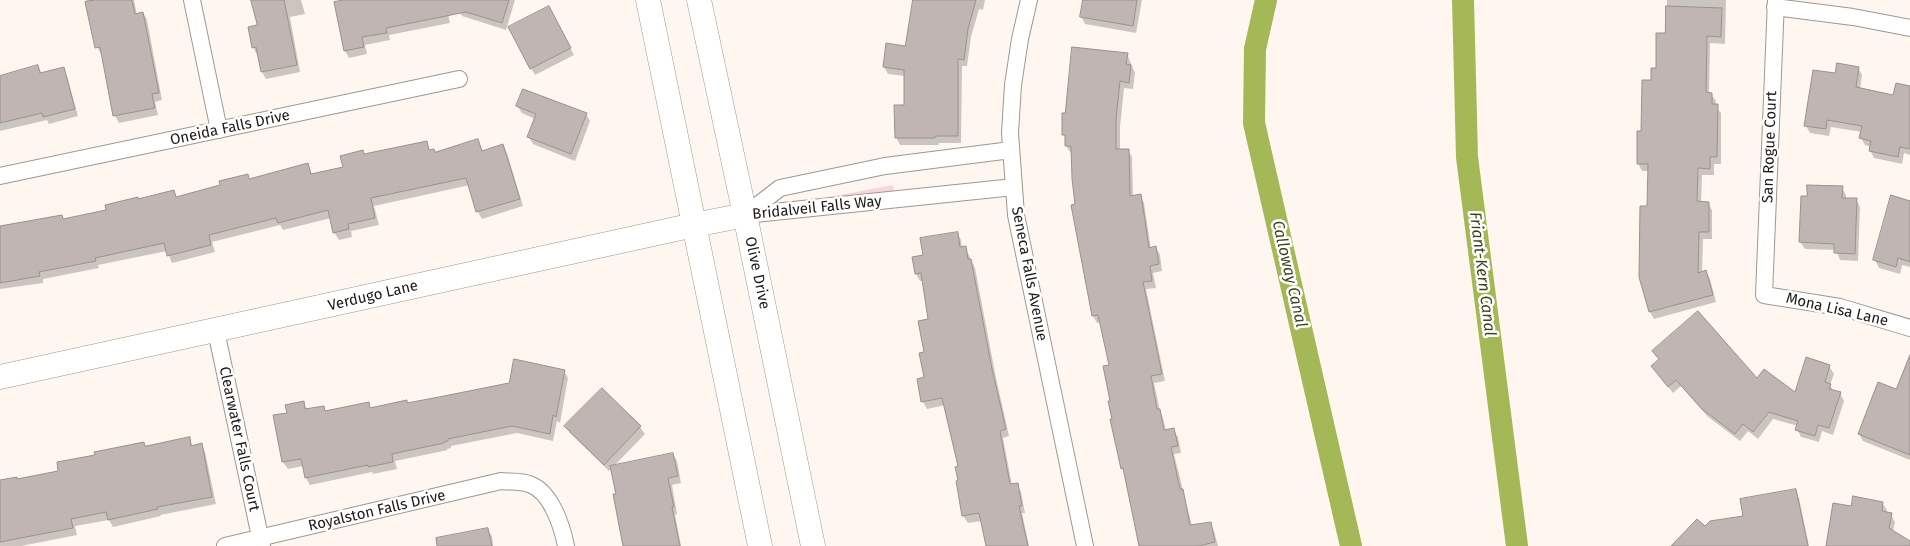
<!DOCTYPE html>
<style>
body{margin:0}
canvas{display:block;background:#fff6ef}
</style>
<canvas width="1910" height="546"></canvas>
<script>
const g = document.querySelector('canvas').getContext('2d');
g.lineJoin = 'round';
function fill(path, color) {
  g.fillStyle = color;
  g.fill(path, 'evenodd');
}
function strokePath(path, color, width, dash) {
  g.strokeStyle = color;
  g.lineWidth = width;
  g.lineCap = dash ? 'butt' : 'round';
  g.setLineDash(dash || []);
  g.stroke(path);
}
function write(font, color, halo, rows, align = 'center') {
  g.font = font + ' "Fira Sans",sans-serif';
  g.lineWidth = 5;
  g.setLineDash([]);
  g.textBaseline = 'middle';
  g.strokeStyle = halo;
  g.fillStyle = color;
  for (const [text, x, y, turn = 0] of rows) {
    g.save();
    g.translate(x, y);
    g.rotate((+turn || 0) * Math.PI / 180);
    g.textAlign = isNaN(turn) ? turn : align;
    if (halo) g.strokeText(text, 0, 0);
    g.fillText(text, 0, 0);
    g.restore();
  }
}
fill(new Path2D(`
 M893 185 894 191 814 207 813 200Z`), '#f8d5db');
fill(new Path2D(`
 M86 0H134L137 15 143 13 147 20 162 100 155 102 158 115 119 123 115 116 102 54H101L97 47Z
 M246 0H301L305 14 290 17 300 72 266 79 262 72 259 54 257 55 253 47 258 26 252 0Z
 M350 0H445L450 23 389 35 390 40 365 45 367 54 349 58 345 51 335 3Z
 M461 0H515L506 30 462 16 458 9Z
 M914 0H985L983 10 979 9 971 37 967 66H962L961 143H939V145H900L896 137 905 106V76L888 74 884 67 906 47Z
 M1084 0H1142L1136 33 1085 24 1081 16Z
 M1667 0H1726L1725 44 1710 43 1709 94H1711L1716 101 1715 106 1721 113V164H1714V175H1702L1701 203H1708L1712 210V239H1703L1702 273 1706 272 1710 279 1716 302 1654 319 1650 312 1640 276 1648 207 1649 171H1642L1638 163 1652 82 1667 34Z
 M553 15 574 55 535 75 531 68Z
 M1127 54 1135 73 1133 89 1124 88 1120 127V150H1128L1132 157 1133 196 1140 195 1144 203 1151 249 1156 248 1160 255 1162 271 1153 273 1156 288 1146 289 1165 381 1154 383 1160 411 1163 418 1166 431 1173 430 1178 437 1181 453 1174 454 1192 526 1210 524 1214 531 1218 546H1139L1126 476 1122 468 1114 420 1110 366 1101 322 1097 323 1093 316 1090 303 1076 205 1072 153H1071L1066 146V140L1064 135Z
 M38 66 42 74 63 69 67 76 78 116 49 124 47 120 0 131V77Z
 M1858 68 1862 75 1860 89 1894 96 1897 84 1910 86V155L1904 153 1902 164 1874 158 1870 150 1871 147 1865 145 1861 138 1862 132 1831 127 1829 136 1810 133 1806 126 1836 74Z
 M517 106 586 114 590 121 575 161 533 144 529 137 535 119 522 113Z
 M478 141 483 152 503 146 507 153 523 206 482 219 478 212 470 185 374 206 379 225 351 231 352 237 339 240 334 232 331 218 283 230 280 225 212 242 215 252 172 263 167 251 98 265 99 268 43 279V283L0 289V236L108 211 174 192 177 198 222 186 247 176 250 180 308 165 312 175 344 168 364 155 426 142 430 151 435 153Z
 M1842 188 1846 195V199H1856L1860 207 1858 261 1840 260 1836 250 1805 249 1800 242 1808 197Z
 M1910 202V267L1902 265 1900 274 1879 268 1875 260Z
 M957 233 961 240 962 248 965 247 975 268 996 378 1009 436 1003 438 1012 485H1017L1021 492 1025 513H1022L1029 546H988L982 521 968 523 963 516 957 482 959 481V467L945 405 927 409 923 402 930 320 923 281H920L916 274 913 258 924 256Z
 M1653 351 1757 380 1796 394 1829 366 1834 374 1830 385 1834 392 1840 393 1844 401 1833 435 1822 431 1819 442 1801 437 1797 429 1798 426 1773 419 1758 439 1748 431 1740 441 1707 416 1681 386 1673 393 1652 366 1659 360Z
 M564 371 568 378 560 423 557 421 553 441 517 433 451 446V448L447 449 448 450 395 461 397 469 373 474 372 472 310 485 306 478 303 466 288 469 283 462 274 416 289 414 303 403 308 410 323 407 326 412 368 403 371 409 407 402 408 404 439 398Z
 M1910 385V460L1863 441 1859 434 1896 390Z
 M602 390 640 427 645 434 614 466 673 454 677 461 681 483 672 485 677 514 675 515 681 546H624L611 468 609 471 570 433 566 426Z
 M189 438 193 447 201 445 205 452 216 504 160 515 161 516 113 527 109 520 75 526 77 535 21 546H0V481L17 480 60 472 96 456 144 444 146 447Z
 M1795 490 1799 498 1809 546H1672L1705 528 1745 517Z
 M1882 503 1887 510 1886 514 1891 515 1895 522 1890 546H1826L1834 504 1852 508Z
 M487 529 492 536 493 546H446Z`), '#0003');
strokePath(new Path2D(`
 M1266 0 1255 49 1254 123 1351 546
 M1463 0 1467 157 1517 546`), '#a4b857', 22);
const building = new Path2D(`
 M95 0H132L135 14 143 12 159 93 152 94 155 108 113 116 100 47 95 48 85 2Z
 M251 0H284L297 65 261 72 256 47 252 48 248 27 257 25Z
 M344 0H509L502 23 466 12 386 28 387 33 362 37 364 47 344 51 334 2Z
 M913 0H976L968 29 964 60 958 59V136H935V138H895L894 105H904V70L883 67 886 43 905 46Z
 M1083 0H1137L1133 26 1080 17Z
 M549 6 571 48 530 69 508 27Z
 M1666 6 1722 8 1721 37 1707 36 1706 92 1712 93V104H1718L1717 157H1710V169L1698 168 1697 201 1709 202V232H1699L1698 273 1706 270 1713 295 1649 312 1639 277 1640 206H1647L1648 164H1637V131H1641L1642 80H1651V68H1656V33H1665Z
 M1072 47 1128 53 1126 64 1131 65 1129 83 1120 81 1116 119V149H1129L1130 196 1141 194 1149 248 1156 246 1159 264 1150 266 1152 281 1143 282 1162 374 1151 376 1157 409H1160L1164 430 1174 428 1178 446 1171 447 1180 489H1183L1190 525 1211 522 1215 542 1199 546H1139L1123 468 1121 469 1110 419H1112L1108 401H1110L1103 366 1109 365 1098 315 1092 316 1071 205 1075 204 1072 179 1071 146H1065V135H1062V113H1065Z
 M1837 63 1859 67 1856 87 1893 95 1896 83 1910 86V149L1900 147 1898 157 1869 151 1871 141 1859 138 1862 126 1827 120 1826 129 1804 126 1813 70 1835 73Z
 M38 65 40 73 64 67 75 109 43 117 42 113 0 123V76Z
 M523 89 587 113 571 154 527 137 536 114 516 106Z
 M478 139 482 151 503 144 520 199 476 212 466 178 371 198 375 218 348 224 349 229 333 233 328 210 278 223 276 218 209 235 211 245 167 256 164 243 95 258 96 261 39 272 40 276 0 283V226L62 215 63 219 106 210 105 205 138 197V199L174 190 176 197 220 185 219 181 248 174 249 179 308 163 311 174 343 167 340 156 363 150 364 154 427 141 429 150 434 149 435 152Z
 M1807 185 1843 186 1842 198H1857L1855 254 1834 253V244L1799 242 1801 196H1807Z
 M1891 195 1910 201V262L1898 258 1896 267 1873 260Z
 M958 232 960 247 966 246 968 259H971L992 369 1006 429 1000 431 1010 484 1018 483 1022 506H1019L1028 546H986L979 513 962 516 956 481 958 480 955 467 958 466 942 398 921 402 917 379 924 377 919 353 924 352 918 321 928 319 921 273 915 274 912 257 923 255 920 238Z
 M1698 311 1757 378 1764 369 1795 392 1806 357 1830 365 1825 382 1831 384 1829 389 1841 392 1829 428 1818 425 1815 436 1795 430 1798 421 1769 412 1753 432 1743 424 1735 434 1702 409 1676 380 1668 387 1651 366 1659 359 1652 351Z
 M1910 355V455L1858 434 1878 382 1896 389Z
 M514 359 565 370 556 417 553 415 550 434 512 426 448 439V441L444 442V443L392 454 393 462 368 467V465L305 478 301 459 282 462 273 415 287 413 285 405 304 401 305 409 324 406 325 411 369 402 370 408 407 400V403L439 397 509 383Z
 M602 388 641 426 604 465 564 426Z
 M190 437 191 446 202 443 212 497 157 507 158 509 108 520 106 512 71 519 73 528 0 542V480L17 477V479L58 471 57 462 95 455 94 452 144 442 145 446Z
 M673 453 678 476 668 478 674 507H672L680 546H623L613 494H616L610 466Z
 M1796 489 1808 546H1671L1697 519 1705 526 1710 521 1743 516 1740 499Z
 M1853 496 1883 502 1882 511 1892 513 1889 528 1910 541V546H1826L1833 503 1851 506Z
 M488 528 492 546H437L436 538Z`);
fill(building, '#c0b5b2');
strokePath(building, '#9b908e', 1);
const street = new Path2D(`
 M192 0 219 130
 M1029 0 1020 39 1013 85 1010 133 1016 215 1085 546
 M1776 0 1764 295 1840 307 1910 328
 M1775 7 1853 17 1910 28
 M0 176 459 79
 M745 215 780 188 885 166 1011 150
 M745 215 1014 187
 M216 331 262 546
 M225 546 501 481C509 482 521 481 529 484 551 491 562 526 566 546`);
const secondary = new Path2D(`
 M648 0 760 546
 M699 0 745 215 813 546
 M0 377 694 225 745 215`);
strokePath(street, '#9f9790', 18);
strokePath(secondary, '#9f9790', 25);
strokePath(street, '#fff', 16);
strokePath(secondary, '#fff', 24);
write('15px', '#1d1a18', '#fff', [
 ["Oneida Falls Drive",230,128,-12],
 ["San Rogue Court",1770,147,-88],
 ["Bridalveil Falls Way",817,208,-6],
 ["Olive Drive",757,273,78],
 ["Seneca Falls Avenue",1029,274,79],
 ["Verdugo Lane",373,296,-13],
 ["Mona Lisa Lane",1837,310,13],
 ["Clearwater Falls Court",239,439,78],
 ["Royalston Falls Drive",377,511,-13]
]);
write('italic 16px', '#3b431b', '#fff', [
 ["Calloway Canal",1289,274,77],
 ["Friant-Kern Canal",1482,274,83]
]);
</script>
